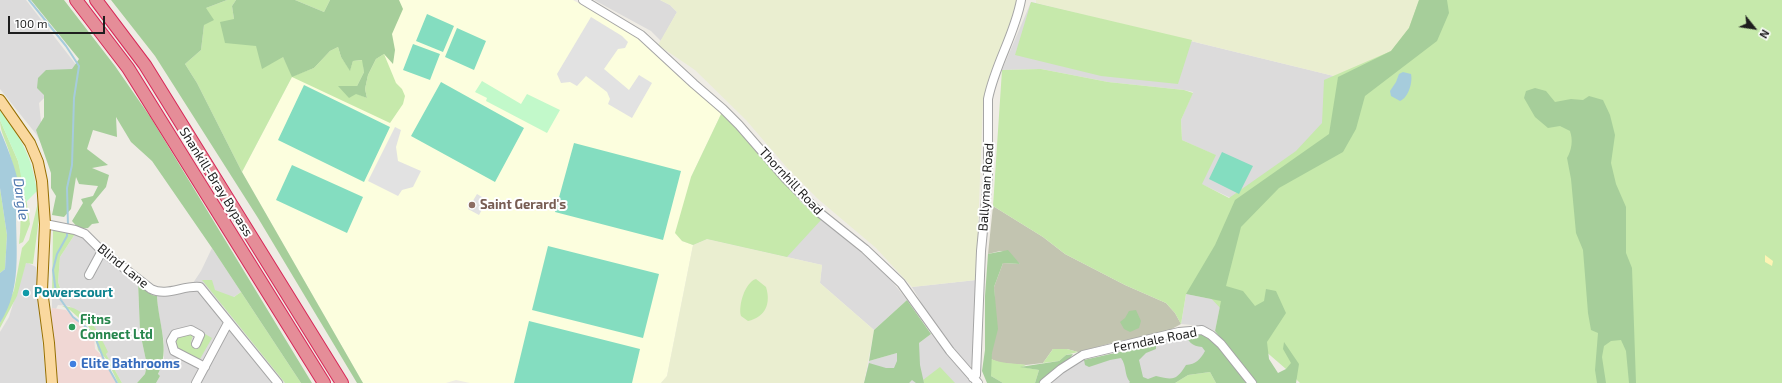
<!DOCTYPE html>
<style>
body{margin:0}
#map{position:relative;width:1782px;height:383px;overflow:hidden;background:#efece5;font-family:"Exo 2",sans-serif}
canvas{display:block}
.north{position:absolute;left:1734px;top:8px;width:40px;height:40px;-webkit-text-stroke:3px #fff;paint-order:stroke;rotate:120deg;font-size:11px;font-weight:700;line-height:16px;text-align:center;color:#1e1e1e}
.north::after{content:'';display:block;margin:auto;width:14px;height:18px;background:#1e1e1e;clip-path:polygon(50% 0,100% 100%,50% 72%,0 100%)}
.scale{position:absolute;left:8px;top:16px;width:97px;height:18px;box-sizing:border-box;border:2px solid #1e1e1e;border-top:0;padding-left:5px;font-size:12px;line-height:14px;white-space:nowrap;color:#1e1e1e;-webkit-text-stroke:3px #fff;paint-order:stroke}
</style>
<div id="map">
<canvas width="1782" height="383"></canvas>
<div class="north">N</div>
<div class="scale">100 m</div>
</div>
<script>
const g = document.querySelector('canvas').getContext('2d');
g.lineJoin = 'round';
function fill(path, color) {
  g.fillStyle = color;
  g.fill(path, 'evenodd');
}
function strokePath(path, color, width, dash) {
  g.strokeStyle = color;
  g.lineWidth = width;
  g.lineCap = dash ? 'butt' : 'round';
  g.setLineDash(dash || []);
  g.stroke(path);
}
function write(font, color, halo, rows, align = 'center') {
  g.font = font + ' "Exo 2",sans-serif';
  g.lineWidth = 4;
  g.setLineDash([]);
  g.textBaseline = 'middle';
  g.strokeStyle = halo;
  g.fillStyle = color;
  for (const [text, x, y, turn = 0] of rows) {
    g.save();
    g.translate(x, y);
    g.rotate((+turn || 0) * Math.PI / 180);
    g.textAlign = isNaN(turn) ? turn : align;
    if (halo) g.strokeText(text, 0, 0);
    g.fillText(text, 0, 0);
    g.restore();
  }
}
fill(new Path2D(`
 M0 0H26L77 66 39 103 44 149 36 134 0 89Z
 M594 0H660L670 5 677 12 661 41 651 31Z
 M1031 2 1338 77 1329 134 1235 200 1201 184 1215 155 1182 140 1181 120 1193 92 1184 90 1108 82 1041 69 1002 70Z
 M766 162 802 203 875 264 891 280 907 300 874 330 820 283 822 265 707 239 693 245Z
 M75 234 81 235 94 250 103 254 138 281 140 332 147 365 145 374 137 383H122L106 354 101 338 96 330 69 306 58 305 56 309 52 308V296L59 299 63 295 58 282 60 257Z
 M212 248 241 292 222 305 285 383H156L160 376 158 375 164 358V342L158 309 157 296 160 289 193 283 201 271Z
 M26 262 36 267 46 383H0V332L9 317Z
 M976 280 973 362 970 368 938 331 912 287Z
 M1186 294 1221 301 1215 331 1202 326 1181 324Z
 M1185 333 1224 353 1175 383H1052L1070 366 1084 360 1124 351Z
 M931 334 971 383H864L869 361 911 349Z`), '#dcdbdb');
fill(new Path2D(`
 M52 308 66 310 94 336 95 349 104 358 117 383H58L51 312Z`), '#f0d7d4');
fill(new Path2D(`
 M330 0H573L636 34 678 76 722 112 691 177 682 241 693 245 667 376 661 383H470L456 380 446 383H363L242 172 292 77Z`), '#fcfede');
fill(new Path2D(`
 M993 206 1043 237 1065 254 1125 285 1166 303 1175 313 1181 324 1170 330 1150 336 1119 341 1078 352 1067 349H1053L1043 363 1026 365 1000 363 991 359 995 306 994 287 1003 263 1020 264 1004 251H1000L988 254Z`), '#c2c4b0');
fill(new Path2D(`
 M660 0H1018L1012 24 987 84 983 103 976 280 912 287 876 248 818 199 789 170 746 120 695 70 658 45 677 12 670 5Z
 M1036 0H1419L1412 20 1424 25 1400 51 1338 77 1036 3Z
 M707 239 822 265 820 283 874 330 864 383H661L667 376 693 245Z`), '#eaeed0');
fill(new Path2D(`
 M227 0H236L232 6 234 19 256 46 283 57 293 76 314 68 330 51 338 47 341 57 350 70 353 61 363 60 364 72 357 86H339L367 98 365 89 368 75 376 59 384 54 396 83 402 89 405 96 403 104 390 123 292 77 242 172 197 83 185 64 201 50 206 8Z
 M295 0H330L324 12Z
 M1419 0H1782V383H1300L1286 369 1241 330 1206 293 1186 294 1181 324 1175 313 1166 303 1125 285 1065 254 1043 237 993 206 1002 70 1041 69 1108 82 1184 90 1193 93 1181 120 1182 140 1216 155 1202 184 1229 198 1296 151 1322 123 1324 80 1391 51 1409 28Z
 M1031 2 1192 40 1178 84 1101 76 1015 55Z
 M722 112 802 203 821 220 787 257 707 239 693 245 682 241 675 233 691 177Z
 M0 120 18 161 24 185 30 224 23 242 19 244C23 214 19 184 10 155 7 142 0 133 0 120Z
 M0 188 7 235 5 269 0 273Z
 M38 202 39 218 33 264 26 263 17 296 0 328V323L14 290 22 248 29 240Z
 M53 230 75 234 60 257 58 282 64 299H59L52 296Z
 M756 279 766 287C771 303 766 317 748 321L741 316C738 306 745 282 756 279Z
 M202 280H212L215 290 234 297 241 292 301 383H285Z
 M62 306C86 306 99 333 108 352L106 354 122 383H118L107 360 98 350 95 336 88 326 70 310Z
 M190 332 193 335 191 342 198 346 205 334 212 338 200 359H195L174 348 173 339Z
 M1053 349H1067L1078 352 1066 355 1059 361 1043 363Z
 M991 359C1002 364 1014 363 1026 365L1022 367 1039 370 1035 383H1003L991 376Z
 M940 367 955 383H924L923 380Z
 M1210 372 1216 383H1175L1188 375Z`), '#c6e9ab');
fill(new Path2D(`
 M31 0H64L115 66 151 118 312 383H301L212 248 152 161 131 142 116 117 117 137 93 130 87 149 108 165 92 168 109 175 106 187 91 205 99 223 92 224 88 228 79 229 72 221 83 203 81 199 93 196 98 186 79 184 76 177 71 209 64 217 52 215 56 196 51 188V173L36 130 44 117V95L37 88 38 78 46 70 72 69 79 59Z
 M111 0H227L206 8 214 20 204 25 201 50 185 64 197 83 242 172 363 383H357L258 218 155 56Z
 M236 0H295L324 12 330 0H399L403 9 392 34 395 50 393 64 384 54 376 59 368 75 365 89 367 98 356 94 349 98 338 86H357L364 72 362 60 353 61 350 71 341 57 338 47 330 51 314 68 292 77 283 57 262 69 256 46 225 43 220 22 234 19 232 6Z
 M1419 0H1447L1449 13 1437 41 1365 96 1356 129 1343 152 1279 188 1241 227 1226 286 1243 291 1255 306 1264 301 1266 289 1276 291 1286 313 1267 342 1269 359 1278 373 1286 369 1291 363 1283 349 1284 342 1299 364 1296 383H1257L1215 331 1221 301 1186 294 1215 245 1235 200 1329 134 1338 77 1391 51 1409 28Z
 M1535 88 1546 91 1555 102 1571 99 1583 100 1589 96 1603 100 1610 115 1615 135 1611 163 1616 184 1626 207V253L1632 268 1636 383H1629L1626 351 1621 340 1611 341 1604 346 1602 357 1606 383H1597L1595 370 1598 333 1591 330 1588 313 1583 250 1576 233 1571 179 1567 158C1572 149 1573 140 1570 131L1560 126 1548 128 1535 117 1524 98 1526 91Z
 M1008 250 1020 264 1003 263 994 287 998 329 992 353 991 376 1003 383H987L982 371 985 350V296L988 254Z
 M138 281 152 295 157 296C158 322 171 350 158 374L160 376 156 383H137L145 374 147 365 140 332Z
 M907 300 931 334 919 343 920 365 924 383H916L912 380 909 383H864L869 363 886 368H894L897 361V353L869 361 874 330Z
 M1136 310 1141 321 1139 328 1130 332 1124 329 1120 322 1125 318 1129 311Z
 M1185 333 1201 334 1214 341 1251 383H1216L1210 372 1188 375 1175 383H1129L1130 382C1124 375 1127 366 1121 358L1110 360 1089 367 1085 365 1084 360 1124 351 1156 341V349L1146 353 1139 360 1143 377 1148 379 1156 376C1173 380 1176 381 1186 365 1196 364 1200 360 1205 351L1202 347C1192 346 1188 342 1185 333Z
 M1073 354C1066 365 1049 372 1039 383H1035L1039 370 1020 367 1059 361 1066 355Z`), '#a6ce9a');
fill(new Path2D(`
 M1765 255 1773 261 1772 266 1765 262Z`), '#fef4b4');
fill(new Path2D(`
 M482 81 521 104 527 94 560 110 547 133 486 101 487 98 475 92Z
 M0 110C22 140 31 154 37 191L26 202 18 161 0 120Z`), '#c2f9ca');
fill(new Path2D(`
 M427 14 454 26 443 52 416 41Z
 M457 28 486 41 474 70 445 57Z
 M413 44 440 54 430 80 403 70Z
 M441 82 524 128 495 182 411 136Z
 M304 85 390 127 364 182 278 140Z
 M574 143 681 171 663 240 555 212Z
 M1222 152 1253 166 1239 194 1209 179Z
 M292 165 363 197 347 233 276 200Z
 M548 246 659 274 643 338 532 310Z
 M529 321 640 349 632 383H514Z`), '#84ddc0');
fill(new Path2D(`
 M591 17 622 36 628 42 625 48 618 49 604 69 629 90 639 75 652 83 632 118 608 104 610 99 607 92 586 76 577 86 570 82 561 83 557 74Z
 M395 127 401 130 396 147 398 161 421 171 413 187 402 190 398 196 368 181Z
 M477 194 487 200 479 215 468 209Z`), '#e2e2e2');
fill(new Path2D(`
 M1403 72 1411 74C1413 83 1408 98 1400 101L1391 96 1390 91 1396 82 1399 74Z
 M0 130C8 150 28 193 16 212 16 251 22 289 0 323V273L5 269 7 235 0 188Z`), '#a6ccdc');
strokePath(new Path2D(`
 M29 0 66 46 79 66 74 98 72 165 67 188 68 226
 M67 231V236L57 254 53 270 56 293 73 317 86 327 95 337 104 360 117 383`), '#a6ccdc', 2);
const minor = new Path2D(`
 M583 0 641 35 694 84 723 109 739 125 785 178 820 213 865 249 901 283 950 351 978 383
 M45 224 75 230 85 234 102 251 151 289C167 297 183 285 200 287L278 383
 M89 275 102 251
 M196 344 200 335 191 330 175 334 171 341 174 351 205 367
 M973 378 976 375 981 251 988 178V99C995 64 1015 34 1021 0
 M196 383 228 323
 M1044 383 1061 369 1083 355 1179 332 1202 330 1211 335 1221 344 1252 383`);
const major = new Path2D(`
 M0 100 30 143 38 162 42 181 45 224 42 290 49 343 52 383`);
const highway = new Path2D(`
 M76 0 128 68 324 383
 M96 0 145 65 342 383`);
strokePath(minor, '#a5a5a5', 10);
strokePath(major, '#966f02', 12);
strokePath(highway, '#d82758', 14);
strokePath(minor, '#fff', 8);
strokePath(major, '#fad89e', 10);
strokePath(highway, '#e58d98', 12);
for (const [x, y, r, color] of [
 [472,205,4,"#8d6e63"],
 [26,293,4,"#0f9aa8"],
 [72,327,4,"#2e9e5b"],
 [73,364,4,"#3f7fe0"]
]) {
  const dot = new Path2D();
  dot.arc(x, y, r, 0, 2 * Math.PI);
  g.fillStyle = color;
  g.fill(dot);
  strokePath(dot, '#fff', 1.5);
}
write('13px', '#1e1e1e', '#fff', [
 ["Thornhill Road",791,181,47],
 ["Shankill-Bray Bypass",216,182,58],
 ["Ballyman Road",986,187,-86],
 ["Blind Lane",123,266,39],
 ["Ferndale Road",1155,340,-11]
]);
write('bold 13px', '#785e54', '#fff', [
 ["Saint Gerard's",480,205]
], 'left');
write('bold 13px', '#0d838f', '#fff', [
 ["Powerscourt",34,293]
], 'left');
write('bold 13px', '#27864d', '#fff', [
 ["Fitns",80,320],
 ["Connect Ltd",80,335]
], 'left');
write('bold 13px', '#366cbe', '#fff', [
 ["Elite Bathrooms",81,364]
], 'left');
write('italic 14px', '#4c76ad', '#fff', [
 ["Dargle",21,199,82]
]);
</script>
